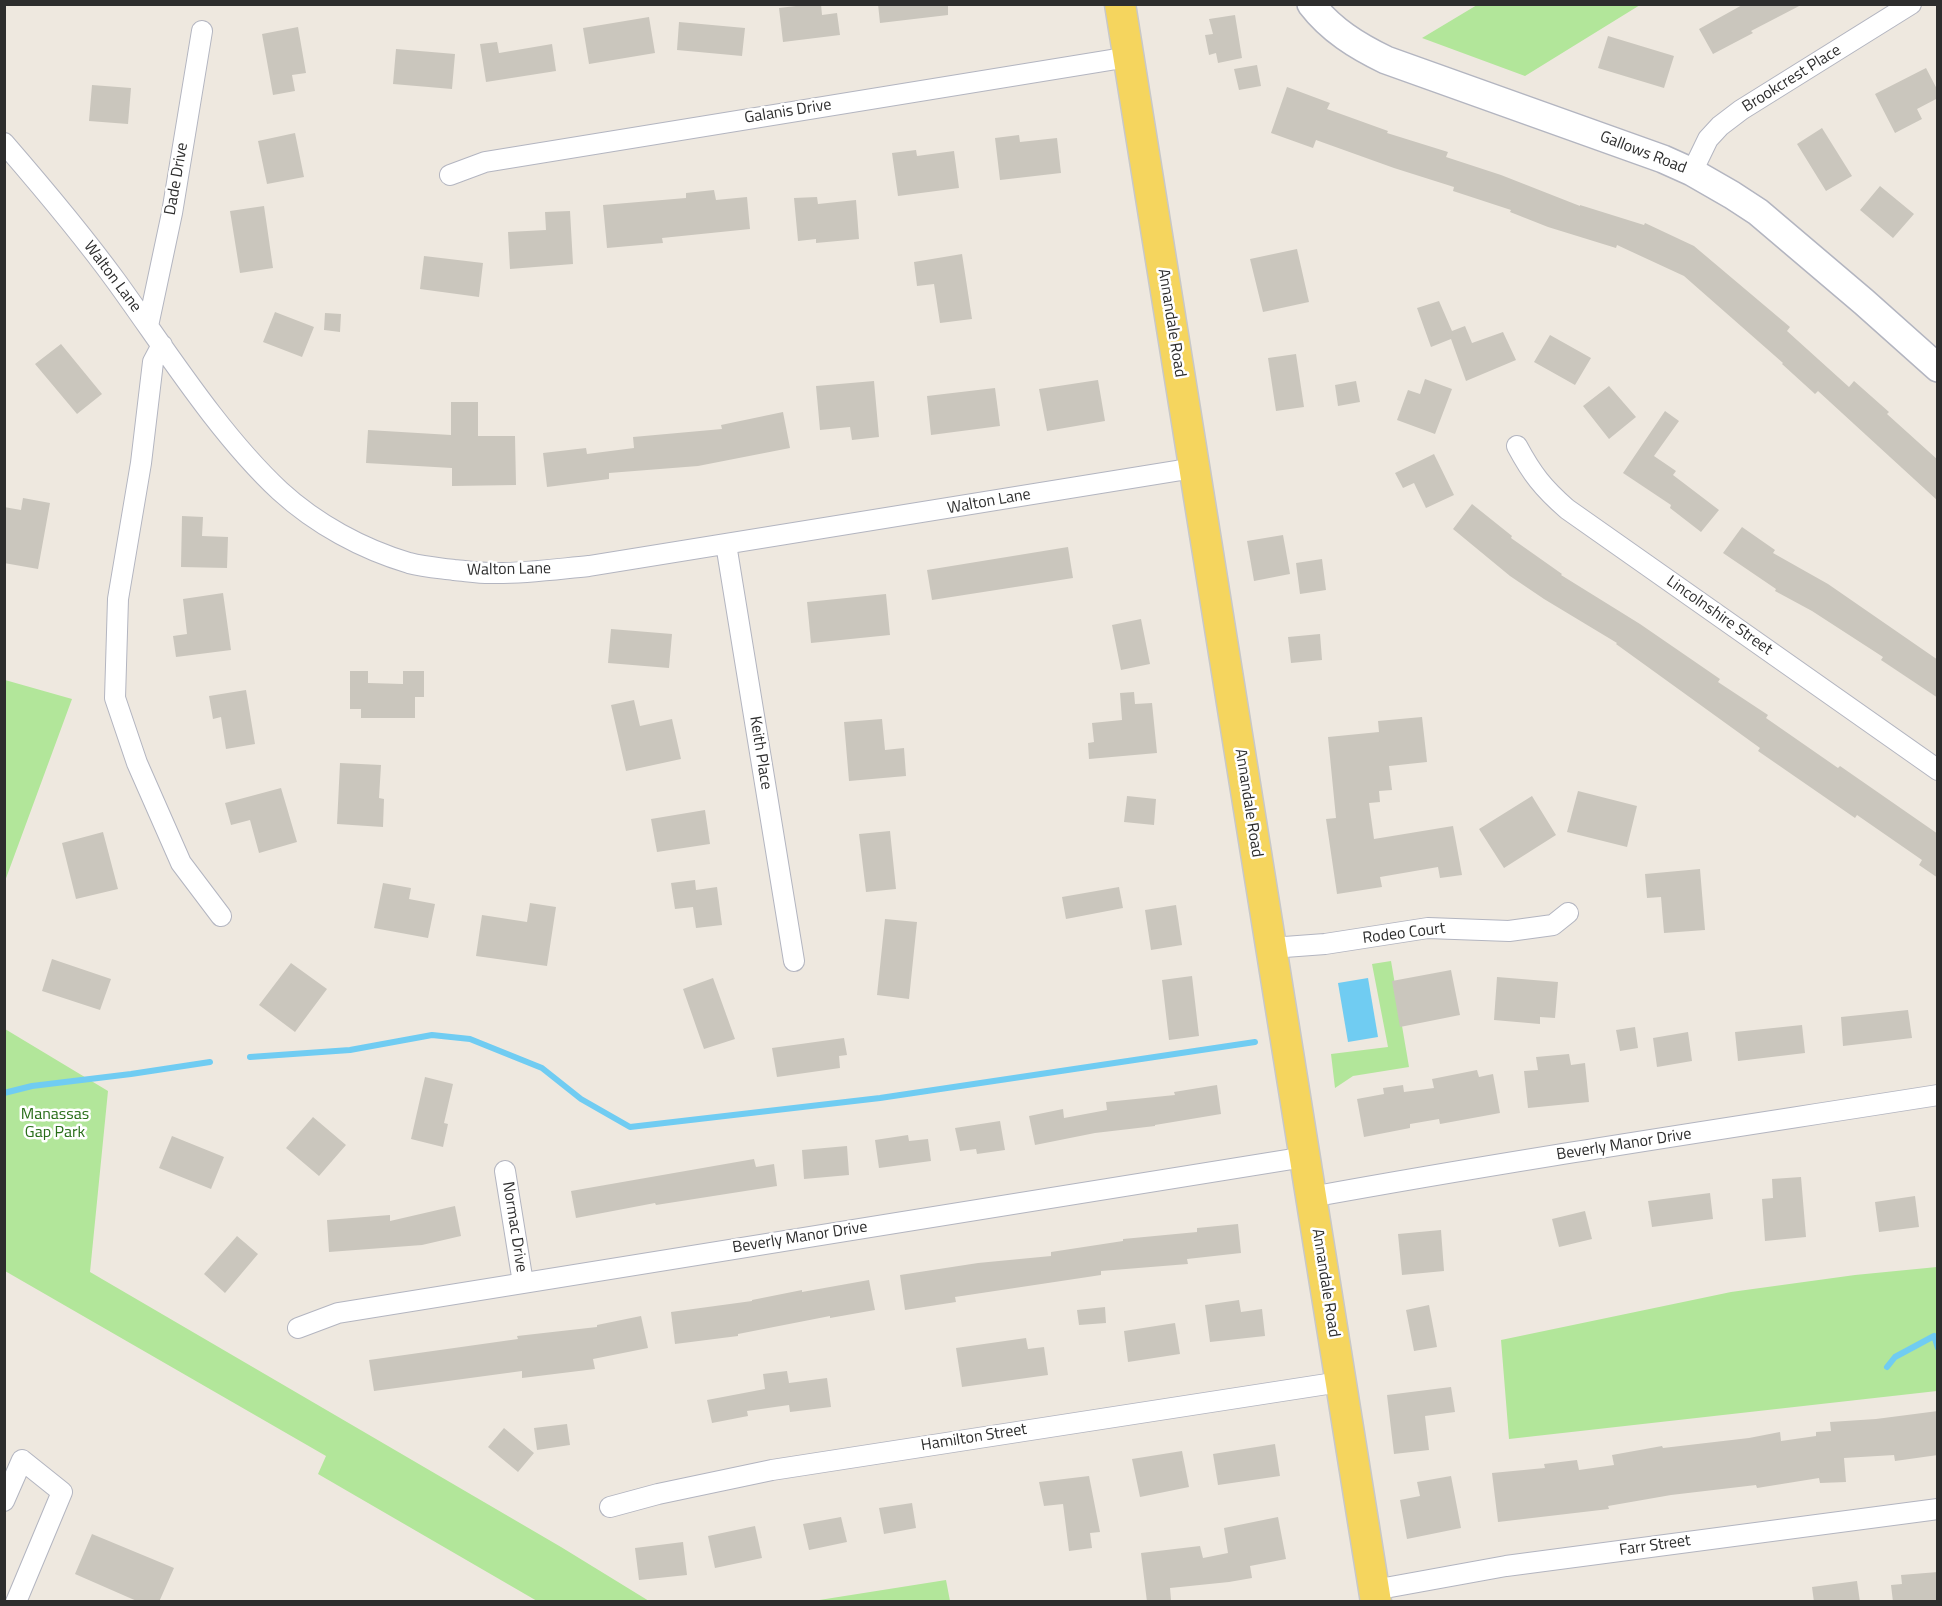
<!DOCTYPE html>
<style>
body{margin:0}
#map{position:relative;width:1942px;height:1606px;overflow:hidden;background:#eee8df;font-family:"Titillium Web",sans-serif}
canvas{display:block}
.frame{position:absolute;inset:0;border:6px solid #2d2d2d;pointer-events:none}
</style>
<div id="map">
<canvas width="1942" height="1606"></canvas>
<div class="frame"></div>
</div>
<script>
const g = document.querySelector('canvas').getContext('2d');
g.lineJoin = 'round';
function fill(path, color) {
  g.fillStyle = color;
  g.fill(path, 'evenodd');
}
function strokePath(path, color, width, dash) {
  g.strokeStyle = color;
  g.lineWidth = width;
  g.lineCap = dash ? 'butt' : 'round';
  g.setLineDash(dash || []);
  g.stroke(path);
}
function write(font, color, halo, rows, align = 'center') {
  g.font = font + ' "Titillium Web",sans-serif';
  g.lineWidth = 5;
  g.setLineDash([]);
  g.textBaseline = 'middle';
  g.strokeStyle = halo;
  g.fillStyle = color;
  for (const [text, x, y, turn = 0] of rows) {
    g.save();
    g.translate(x, y);
    g.rotate((+turn || 0) * Math.PI / 180);
    g.textAlign = isNaN(turn) ? turn : align;
    if (halo) g.strokeText(text, 0, 0);
    g.fillText(text, 0, 0);
    g.restore();
  }
}
fill(new Path2D(`
 M1477 5V4L1640 5 1525 76 1422 38Z
 M5 680 72 699 5 881 4 680Z
 M1391 961 1409 1067 1353 1076 1335 1088 1331 1054 1388 1047 1372 964Z
 M5 1029 108 1091 90 1272 561 1547 649 1601H537L318 1474 326 1456 5 1271Z
 M1937 1267V1391L1509 1439 1501 1340 1731 1292 1855 1275Z
 M946 1580 950 1601H813Z`), '#b2e69a');
fill(new Path2D(`
 M1368 978 1378 1037 1348 1042 1338 983Z`), '#70ccf2');
strokePath(new Path2D(`
 M250 1057 350 1050 432 1035 470 1039 542 1068 581 1099 630 1127 880 1098 1255 1042
 M4 1093 32 1086 131 1074 210 1062
 M1887 1367 1895 1357 1934 1336 1938 1348`), '#70ccf2', 6);
fill(new Path2D(`
 M813 4H821L822 15 837 13 840 35 783 42 779 8Z
 M878 4H948V15L880 23Z
 M1744 4H1803L1751 31 1753 33 1713 54 1699 29Z
 M1235 15 1242 58 1218 63 1216 53 1209 55 1205 35 1213 34 1209 19Z
 M649 17 655 53 589 64 583 28Z
 M679 22 745 28 742 56 677 50Z
 M298 27 306 73 292 75 295 91 273 95 262 34Z
 M1608 36 1674 56 1664 88 1598 68Z
 M497 42 499 53 552 44 556 71 486 82 480 44Z
 M396 49 455 54 452 89 393 84Z
 M1257 65 1261 86 1239 90 1234 69Z
 M1926 68 1938 91V98L1917 109 1922 119 1895 133 1875 94Z
 M92 85 131 88 128 124 89 121Z
 M1287 87 1330 103 1327 109 1388 131 1387 133 1448 152 1446 157 1501 175 1580 206V205L1644 225 1645 223 1694 246 1790 327 1787 331 1849 387 1854 381 1889 412 1887 414 1938 460V501L1818 391 1815 394 1782 364 1783 363 1684 276 1617 245 1616 248 1548 227 1510 212 1511 210 1453 191 1454 187 1394 168 1316 140 1313 148 1271 133Z
 M1822 128 1852 176 1826 191 1797 144Z
 M295 133 304 177 267 184 258 141Z
 M1019 135 1020 142 1057 138 1061 173 1000 180 995 138Z
 M916 150 917 156 954 151 959 188 898 196 892 153Z
 M1880 186 1914 214 1893 238 1860 210Z
 M714 190 716 200 747 197 750 229 662 238 663 243 607 248 603 205 686 198V193Z
 M817 197 818 204 856 200 859 239 816 243V239L798 241 794 198Z
 M264 206 273 268 240 273 230 211Z
 M570 211 573 264 510 269 508 232 546 230 545 212Z
 M1297 249 1309 302 1263 312 1250 259Z
 M962 254 972 319 940 323 934 284 917 286 914 262Z
 M424 256 483 263 479 297 420 289Z
 M1439 301 1452 331 1465 326 1472 343 1503 332 1516 360 1466 381 1451 339 1431 347 1417 308Z
 M275 312 314 327 302 357 263 342Z
 M325 313 341 314 340 332 324 330Z
 M1550 335 1591 358 1575 385 1534 362Z
 M61 344 102 394 77 414 35 364Z
 M1296 354 1304 407 1276 411 1268 358Z
 M1425 379 1452 389 1435 434 1397 420 1408 390 1420 394Z
 M1098 380 1105 421 1047 431 1039 389Z
 M874 381 879 437 852 440 850 427 820 430 816 386Z
 M1356 381 1360 402 1338 406 1335 385Z
 M1609 386 1636 417 1609 439 1583 406Z
 M995 388 1000 426 931 435 927 396Z
 M451 402H478V436H515L516 485 452 486V468L366 463 368 430 451 435Z
 M1665 411 1679 421 1654 456 1676 471 1673 475 1719 510 1701 532 1670 508 1671 505 1623 473Z
 M783 412 790 448 698 466 609 473V479L547 487 543 453 586 448 587 454 634 448 633 437 722 429 721 425Z
 M1434 454 1454 495 1426 508 1414 483 1403 488 1395 473Z
 M23 498 50 503 38 569 4 563V507L21 510Z
 M1472 504 1512 536 1511 538 1562 574 1561 575 1640 624 1720 679 1718 682 1768 715 1766 718 1838 768 1840 766 1938 834V878L1919 865 1922 860 1857 815 1855 818 1758 751 1760 748 1616 644 1617 643 1544 599 1510 576 1453 529Z
 M182 516 203 517 202 536 228 537 227 568 181 567Z
 M1742 527 1775 550 1773 553 1828 584 1938 660V698L1881 660 1883 657 1812 611 1775 591 1776 589 1723 553Z
 M1283 535 1290 574 1254 581 1247 541Z
 M1068 547 1073 578 932 600 927 570Z
 M1322 559 1326 590 1300 594 1296 563Z
 M223 593 231 650 176 657 173 636 187 634 183 599Z
 M886 594 890 635 811 643 807 602Z
 M1141 619 1150 664 1121 670 1112 625Z
 M611 629 672 634 669 668 608 663Z
 M1320 634 1322 660 1291 663 1288 637Z
 M350 671H368V683L403 684V671H424V697H415V718H361V709H350Z
 M246 690 255 744 226 749 221 717 213 719 209 696Z
 M1134 692 1135 704 1152 703 1157 753 1089 759 1088 743 1094 742 1092 723 1122 720 1120 693Z
 M634 700 640 726 672 719 681 759 626 771 611 705Z
 M1422 717 1427 762 1389 766 1392 790 1379 791 1380 802 1369 803 1374 839 1453 826 1462 875 1440 878 1438 867 1380 877 1382 887 1337 894 1326 819 1336 818 1328 737 1379 732 1378 721Z
 M882 719 885 750 904 748 906 776 849 781 844 722Z
 M340 763 381 765 379 798 384 799 383 827 337 824Z
 M281 788 297 842 259 853 250 820 231 825 225 803Z
 M1578 791 1637 806 1627 847 1567 832Z
 M1127 796 1156 799 1154 825 1124 822Z
 M1532 796 1556 835 1504 868 1479 829Z
 M705 810 710 844 657 852 651 819Z
 M890 831 896 889 866 892 859 834Z
 M103 832 118 889 76 899 62 843Z
 M1700 869 1705 930 1664 933 1661 897 1647 898 1645 874Z
 M695 880 696 890 717 887 722 925 696 928 693 907 675 909 671 883Z
 M383 883 411 888 409 899 435 904 428 938 374 928Z
 M1119 887 1123 908 1066 919 1062 897Z
 M530 903 556 907 547 966 476 956 482 915 527 922Z
 M1176 905 1182 945 1151 950 1145 910Z
 M885 919 917 922 909 999 877 995Z
 M52 959 111 979 100 1010 42 991Z
 M291 963 327 989 295 1032 259 1005Z
 M1451 970 1460 1015 1400 1027 1392 981Z
 M1192 976 1199 1036 1169 1040 1162 980Z
 M1497 977 1558 982 1555 1018 1540 1017V1024L1494 1020Z
 M713 978 735 1039 704 1049 683 989Z
 M1908 1010 1912 1038 1843 1046 1841 1017Z
 M1802 1025 1805 1053 1738 1061 1735 1032Z
 M1635 1027 1638 1048 1620 1051 1616 1030Z
 M1688 1032 1692 1061 1657 1067 1653 1038Z
 M844 1038 847 1055 839 1056 840 1068 777 1077 772 1048Z
 M1569 1054 1571 1065 1585 1063 1589 1102 1528 1108 1524 1071 1538 1070 1536 1057Z
 M1477 1070 1479 1077 1493 1074 1500 1113 1440 1124 1439 1119 1410 1124V1128L1364 1137 1357 1099 1384 1094 1383 1088 1403 1085 1404 1092 1434 1088 1432 1079Z
 M425 1077 453 1084 444 1123 448 1124 443 1147 411 1139Z
 M1217 1085 1221 1114 1155 1125V1126L1095 1133 1035 1145 1029 1116 1063 1109 1064 1118 1107 1110 1106 1102 1175 1095 1174 1092Z
 M313 1117 346 1145 319 1176 286 1148Z
 M1000 1121 1005 1150 977 1154 976 1149 960 1151 955 1128Z
 M908 1135 909 1141 928 1139 931 1161 879 1168 875 1140Z
 M172 1136 224 1157 211 1189 159 1168Z
 M847 1146 849 1175 804 1179 802 1150Z
 M754 1159 756 1167 774 1164 777 1186 656 1205 655 1203 576 1218 571 1191Z
 M1801 1177 1806 1237 1765 1241 1762 1199 1773 1198 1772 1179Z
 M1710 1193 1713 1219 1652 1227 1648 1201Z
 M1915 1196 1919 1227 1879 1232 1875 1202Z
 M455 1206 461 1236 422 1245 329 1252 327 1220 390 1215V1221Z
 M1585 1211 1592 1239 1559 1247 1552 1219Z
 M1238 1224 1241 1253 1187 1259 1188 1264 1101 1271V1275L955 1297 956 1302 905 1310 900 1275 978 1263 1051 1256V1252L1123 1241V1239L1197 1232V1228Z
 M1441 1230 1444 1271 1402 1275 1398 1234Z
 M237 1236 258 1254 225 1293 204 1274Z
 M869 1280 875 1310 830 1318V1316L738 1334V1336L675 1344 671 1312 752 1301V1300L802 1290V1292Z
 M1239 1300 1241 1312 1262 1309 1265 1336 1210 1342 1205 1305Z
 M1429 1305 1437 1347 1414 1351 1406 1310Z
 M1105 1307 1106 1323 1079 1325 1077 1310Z
 M641 1316 648 1348 593 1359 595 1369 522 1378V1371L374 1391 369 1360 518 1339 517 1336 597 1327V1325Z
 M1175 1323 1180 1354 1128 1362 1124 1331Z
 M1026 1338 1028 1349 1044 1347 1048 1375 962 1387 956 1348Z
 M787 1371 789 1383 827 1378 831 1407 790 1412 789 1405 747 1411 748 1416 712 1423 707 1400 765 1389 763 1374Z
 M1451 1387 1455 1412 1425 1416 1429 1450 1394 1454 1387 1395Z
 M1938 1411V1455L1895 1461 1894 1455 1844 1458 1846 1482 1820 1483 1819 1478 1757 1488 1756 1485 1671 1495 1608 1506 1609 1509 1498 1522 1492 1473 1545 1468 1544 1464 1577 1460 1579 1470 1614 1465 1612 1455 1662 1446 1663 1448 1749 1438 1780 1432 1781 1441 1816 1436V1432L1831 1431 1830 1422 1876 1419Z
 M567 1424 570 1445 537 1450 534 1428Z
 M504 1428 534 1453 518 1472 488 1447Z
 M1275 1444 1280 1476 1218 1485 1213 1454Z
 M1182 1451 1189 1487 1140 1497 1132 1459Z
 M1089 1476 1100 1532 1090 1533 1092 1548 1069 1551 1063 1504 1044 1506 1039 1482Z
 M1451 1476 1461 1528 1407 1539 1400 1500 1420 1496 1417 1482Z
 M912 1503 916 1528 884 1534 879 1508Z
 M841 1517 847 1542 809 1550 803 1524Z
 M1278 1517 1286 1559 1250 1566 1252 1578 1229 1582 1170 1588 1171 1600 1147 1602 1141 1553 1200 1546 1203 1558 1228 1553 1224 1528Z
 M755 1526 762 1558 715 1568 708 1536Z
 M92 1534 174 1568 159 1602H139L75 1574Z
 M683 1542 687 1575 639 1580 635 1548Z
 M1938 1572V1602H1893L1891 1585 1902 1584 1901 1575Z
 M1857 1581 1860 1602H1814L1812 1587Z`), '#cac6bd');
const street = new Path2D(`
 M4 143C43 188 81 233 116 281 166 350 218 433 280 491 316 524 362 549 409 563 424 567 439 568 454 570 466 571 478 573 490 573 523 574 557 569 589 566L1194 468
 M1692 172 1708 139 1720 126 1741 110 1911 4
 M450 175 485 162 1129 57
 M148 326 172 213 202 31
 M162 345 153 362 141 463 118 599 115 698 137 763 181 863 221 916
 M1517 446C1532 474 1543 488 1567 509L1938 770
 M726 544 794 961
 M1271 948 1325 944 1428 928 1509 931 1553 925 1568 913
 M505 1171 523 1283
 M1311 1197C1519 1159 1729 1128 1938 1095
 M298 1328 338 1313 1305 1157
 M4 1501 22 1460 62 1492 16 1602
 M610 1507 658 1494 772 1470 1340 1382
 M1374 1590 1506 1566 1938 1509`);
const secondary = new Path2D(`
 M1311 4C1331 30 1357 46 1386 60L1663 159 1692 172 1732 195 1758 212 1864 302 1938 368`);
const primary = new Path2D(`
 M1120 4 1376 1602`);
strokePath(street, '#b3b5c0', 22);
strokePath(secondary, '#b3b5c0', 30);
strokePath(primary, '#c8c8c8', 33);
strokePath(street, '#fff', 20);
strokePath(secondary, '#fff', 27);
strokePath(primary, '#f5d55e', 30);
write('16px', '#2d2d2d', '#fff', [
 ["Brookcrest Place",1792,79,-32],
 ["Galanis Drive",788,112,-9],
 ["Gallows Road",1643,153,21],
 ["Dade Drive",177,179,-80],
 ["Walton Lane",112,277,53],
 ["Annandale Road",1171,323,81],
 ["Walton Lane",989,502,-10],
 ["Walton Lane",509,570,-1],
 ["Lincolnshire Street",1719,616,35],
 ["Keith Place",760,753,81],
 ["Annandale Road",1248,803,81],
 ["Rodeo Court",1404,934,-7],
 ["Beverly Manor Drive",1624,1145,-9],
 ["Normac Drive",514,1227,81],
 ["Beverly Manor Drive",800,1238,-9],
 ["Annandale Road",1325,1283,81],
 ["Hamilton Street",974,1438,-9],
 ["Farr Street",1655,1546,-8]
]);
write('16px', '#286d19', '#fff', [
 ["Manassas",55,1115],
 ["Gap Park",55,1133]
]);
</script>
